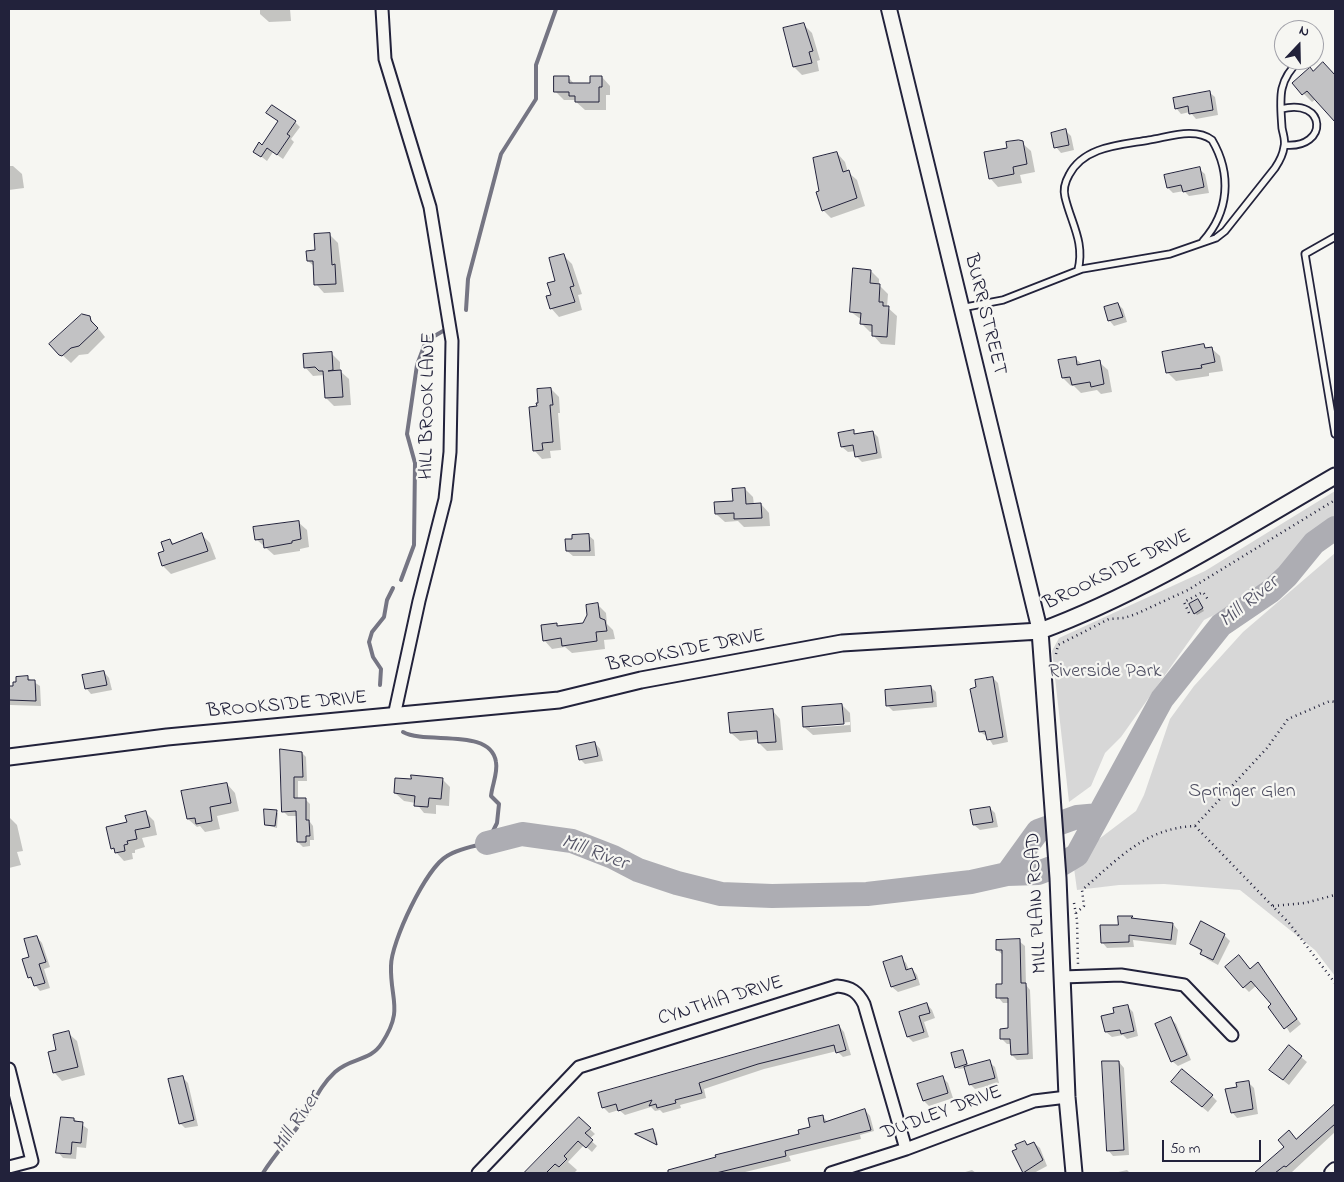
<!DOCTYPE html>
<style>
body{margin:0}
#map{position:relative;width:1344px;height:1182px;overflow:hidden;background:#f6f6f2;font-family:"Indie Flower",sans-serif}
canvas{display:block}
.frame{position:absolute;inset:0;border:10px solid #22223b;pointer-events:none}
.north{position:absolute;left:1274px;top:20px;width:50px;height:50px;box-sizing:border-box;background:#f6f6f2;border:1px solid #a1a1a9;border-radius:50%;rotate:21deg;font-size:14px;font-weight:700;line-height:20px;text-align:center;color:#22223b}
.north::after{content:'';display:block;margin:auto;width:18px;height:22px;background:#22223b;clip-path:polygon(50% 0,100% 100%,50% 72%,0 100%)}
.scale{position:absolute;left:1162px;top:1140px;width:99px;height:22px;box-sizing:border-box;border:2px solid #22223b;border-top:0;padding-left:6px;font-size:15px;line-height:18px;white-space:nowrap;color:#22223b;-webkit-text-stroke:4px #f6f6f2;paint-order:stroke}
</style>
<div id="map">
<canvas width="1344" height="1182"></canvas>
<div class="frame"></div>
<div class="north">N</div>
<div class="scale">50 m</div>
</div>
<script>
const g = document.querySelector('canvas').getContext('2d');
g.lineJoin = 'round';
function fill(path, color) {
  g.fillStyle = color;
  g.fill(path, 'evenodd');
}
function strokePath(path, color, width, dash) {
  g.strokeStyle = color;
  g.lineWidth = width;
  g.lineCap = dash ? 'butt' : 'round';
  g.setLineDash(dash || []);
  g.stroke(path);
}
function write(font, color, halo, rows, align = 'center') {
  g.font = font + ' "Indie Flower",sans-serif';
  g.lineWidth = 4.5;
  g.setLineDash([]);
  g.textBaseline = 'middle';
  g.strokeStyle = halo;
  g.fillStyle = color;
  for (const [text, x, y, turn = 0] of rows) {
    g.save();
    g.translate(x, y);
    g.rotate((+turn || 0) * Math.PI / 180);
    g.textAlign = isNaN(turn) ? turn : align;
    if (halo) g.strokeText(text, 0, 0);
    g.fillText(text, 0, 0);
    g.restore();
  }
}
fill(new Path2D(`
 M1335 491V521L1310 537 1275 577 1242 601 1204 620 1121 737 1105 753 1091 786 1069 802 1052 651 1059 638 1205 571Z
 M1335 553V976L1315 950 1240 890 1164 884 1119 885 1077 890 1074 868 1099 839 1136 811 1144 795 1170 719 1194 686 1243 632Z`), '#d7d7d7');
fill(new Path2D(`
 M260 9H290L291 21 269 22 260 14Z
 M804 25 812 33 820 60 817 61 819 71 802 75 794 67Z
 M1313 73H1335V120L1316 99 1312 102 1294 84Z
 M602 77 610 86V95H606V110H585L574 100H564L555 91 569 78 575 85 591 84Z
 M1209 92 1215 97 1218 115 1196 119 1190 112 1181 114 1176 108Z
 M268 113 295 122 300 127 291 139 294 142 283 159 273 152 267 161 254 151 263 146 279 122Z
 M1066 131 1071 136 1074 150 1061 153 1056 147Z
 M1022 143 1031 151 1035 172 1020 175 1022 183 998 187 990 178 1008 149Z
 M837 153 845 162 848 172 857 180 865 206 831 218 823 210 821 192Z
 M9 166H13L22 174 24 188 9 190Z
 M1199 169 1205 174 1209 193 1189 196 1184 191 1173 193 1168 188Z
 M330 235 338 243 344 292 324 293 316 284 315 267 308 261Z
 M563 255 572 264 582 294 578 295 582 310 559 317 551 308Z
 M871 271 879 279V285L888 294 887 307 897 316 895 345 881 344 873 335V332H870L862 324V320L851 312Z
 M1118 304 1123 309 1127 322 1114 326 1109 320Z
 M89 317 105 337 88 354 79 355 71 363 59 352Z
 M1204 345 1207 349 1211 348 1220 356 1223 371 1209 373V376L1176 381 1167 372Z
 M331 353 340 362V371L349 379 351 405 334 406 326 398 325 375 313 376 305 367Z
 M1075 358 1083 365 1099 362 1108 370 1112 392 1101 394 1097 390 1081 393 1074 386H1071L1063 378Z
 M551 389 559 397 560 413H558L561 450 550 451 551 458 542 459 534 450 538 407Z
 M853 432 857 435 873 432 878 437 882 458 862 462 857 457 856 451 848 452 842 447Z
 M745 489 753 497 754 505 761 504 769 513 770 526 744 527 738 521 725 522 716 514 734 502Z
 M298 522 307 530 309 547 300 549V551L274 555 256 539Z
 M202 535 210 543 216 559 171 574 163 566 170 540 174 544Z
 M588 535 594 540 595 556H573L567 551 573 540Z
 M1200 603 1204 611 1197 615 1195 613Z
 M598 605 606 613 607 624 613 630 615 639 604 640 605 649 572 653 565 647 552 649 544 640 556 624 559 627 584 624Z
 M104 672 109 678 112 690 91 694 86 688Z
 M28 678 40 686 41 706 10 705 9 687H14Z
 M993 678 998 683 1008 742 993 745 988 737 980 732 978 688Z
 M931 687 936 692 937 707 893 711 888 706Z
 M842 705 850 713 851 732 813 735 804 727ZM850 722V725L810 728V725Z
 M772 710 780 719 783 750 767 751 759 743V739L740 741 731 733Z
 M595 743 600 749 603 761 585 764 580 759Z
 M282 751 302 753 306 757 307 781H298V799H305L310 804V822L313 826 314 840H310V846L303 847 298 842 297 816H288L283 811Z
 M442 779 450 787 449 806 436 805V814L424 813 416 803 404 801 395 793Z
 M227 784 235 793 239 811 217 816 220 829 205 832 200 826 197 827 188 819Z
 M990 808 995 813 998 827 980 830 974 825Z
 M265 810 278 813 277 828 266 825Z
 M146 813 154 821 157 835 142 838 145 847 135 850V853H132L133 859 124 861 112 848 128 823Z
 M9 817 17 825 23 851 17 852 21 865 9 868Z
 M1119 917H1133L1136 920 1173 924 1178 930 1176 945 1133 940 1134 947 1107 948 1102 942 1120 926Z
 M1224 935 1230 941 1218 965 1207 959 1202 952 1191 944Z
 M37 937 42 943 50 967 44 969 50 988 40 991 29 977 31 958Z
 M1019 941 1025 946 1026 985 1030 990 1033 1059 1017 1060 1012 1055 1011 1044H1007L1002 1039 1009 1029V1003H1003L998 997 1004 985 1003 955 997 950Z
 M901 958 906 963 909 970 912 969 917 975 920 985 898 992 892 987Z
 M1244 962 1251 970 1262 969 1301 1024 1290 1033 1273 1005 1257 985 1249 992 1244 987Z
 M927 1004 932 1010 935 1018 924 1022 929 1037 913 1042 908 1037 900 1012Z
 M1128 1007 1133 1012 1138 1036 1127 1039 1123 1035 1112 1037 1106 1032 1115 1014Z
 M1170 1018 1176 1024 1191 1060 1178 1066 1172 1061Z
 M839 1026 844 1032 851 1055 843 1057 837 1051 764 1069 704 1089 706 1098 680 1105 681 1108 663 1113 660 1110 655 1111 651 1107 625 1115 619 1110 609 1113 604 1108Z
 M68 1033 77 1041 85 1075 62 1081 54 1072 58 1051Z
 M1289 1047 1307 1062 1289 1085 1276 1075Z
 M963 1051 969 1067 989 1062 995 1067 999 1083 975 1089 970 1084 965 1068 959 1069 956 1067Z
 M1119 1062 1124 1068 1129 1155 1113 1156 1108 1150Z
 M182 1077 188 1083 198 1126 185 1128 180 1123Z
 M942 1077 948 1083 953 1098 929 1106 924 1101 919 1085Z
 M1248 1082 1254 1088 1258 1114 1237 1118 1232 1112 1238 1088Z
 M1178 1087 1212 1096 1217 1101 1208 1112Z
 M1335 1106V1132L1292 1172 1255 1173Z
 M865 1110 870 1116 874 1131 860 1135 861 1139 789 1156 791 1161 741 1173H667L666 1172 801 1135 822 1116 828 1122Z
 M74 1119 88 1129 86 1148 77 1147 76 1159 63 1158 58 1152Z
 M579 1119 595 1134 589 1139 597 1146 592 1152 584 1145 568 1162 577 1170 574 1173H525Z
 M653 1130 655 1132 658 1145 639 1136Z
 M1025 1142 1028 1146 1034 1143 1040 1148 1047 1166 1034 1173H1025L1014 1152Z
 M972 1170 976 1173H962Z
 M1127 1170 1130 1173H1114Z`), '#0003');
strokePath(new Path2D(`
 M466 310 468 279 501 154 536 99V65L556 9
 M401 580 414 545 415 463 407 434 417 365 426 341 443 331
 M380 685 381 669 373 657 369 642 372 632 384 617 387 600 393 588
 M263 1173C275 1154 291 1137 304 1118 315 1101 319 1087 335 1072 351 1057 370 1062 382 1043 404 1009 390 1000 391 966 391 942 426 868 447 856 458 849 474 846 487 843L497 823 499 804 491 796C492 785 498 773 496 762 491 727 426 745 403 732`), '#757583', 4);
strokePath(new Path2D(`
 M487 843 522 834 572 841 613 857 638 870 677 883 721 894 772 896 867 894 971 882 1007 874 1038 873 1062 864 1077 855 1162 699 1221 625 1271 591 1287 576 1314 543 1335 528
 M1007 874 1038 831 1077 817 1099 815`), '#adadb3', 24);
const building = new Path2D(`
 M804 23 813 51 809 52 812 63 793 67 783 28Z
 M1323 62 1335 75V122L1307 91 1302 95 1292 83 1310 67 1313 71Z
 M554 76H569V83H590V76H602V87H599V102H575V96H569V92H554Z
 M1210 91 1213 110 1189 114 1188 106 1175 109 1173 98Z
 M272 105 296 121 287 134 290 136 277 155 267 148 261 157 253 152 259 142 262 145 278 121 266 113Z
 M1066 129 1069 145 1054 148 1051 133Z
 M1019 140 1023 141 1027 164 1013 167 1014 174 989 179 984 152 1007 148 1006 142Z
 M837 152 843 172 849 170 857 198 822 211 816 192 819 191 813 158Z
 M1200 167 1204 187 1183 192 1181 185 1167 188 1164 175Z
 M330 233 332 265 335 264 336 284 314 285 313 261H307L306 251 315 250 314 234Z
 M564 254 574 286 570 287 575 302 550 309 546 296 551 295 547 283 555 281 549 258Z
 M853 268 871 270 870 283 880 284 879 302H883V306H889L887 337 872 336V325L860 324 861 313 850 312Z
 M1118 303 1123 317 1108 321 1104 307Z
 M82 314 90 316 91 321 98 328 79 346 71 348 62 356 59 355 49 344Z
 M1204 344 1205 348 1212 347 1215 362 1201 365 1202 368 1166 373 1162 352Z
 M332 352 333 370 328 371 341 370 343 397 325 398 323 371H319L315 367 304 368 303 354Z
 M1076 357 1077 365 1100 360 1104 384 1091 387 1090 382 1072 385 1070 377 1062 378 1058 360Z
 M551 388 553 405H550L553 442 542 443 543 450 533 451 529 407 537 406 536 403H538L537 389Z
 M854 430V434L873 431 877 453 855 457 853 445 841 447 838 433Z
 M745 488 746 504 761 503 762 518 734 519V513L715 514 714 502 733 501 732 489Z
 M299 521 301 539 292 541V543L264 548 263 539 255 540 253 527Z
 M202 533 208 551 162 566 158 553 164 551 161 542 170 539 172 544Z
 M589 534 590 551H566L565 539H572V535Z
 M1198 599 1203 608 1194 614 1189 604Z
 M598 603 600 618 605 620 607 631 596 632 597 641 562 646 561 638 543 641 541 625 557 623V626L583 623 587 615 586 605Z
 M104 671 107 685 85 689 82 675Z
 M28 676V680H35L36 701 9 700V686H13V682H16V677Z
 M993 677 1003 737 987 740 985 731 979 732 970 689 976 687 975 680Z
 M931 686 933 702 886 706 885 690Z
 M842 704 844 724 803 727 802 707Z
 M773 709 776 742 758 743 757 731 730 733 728 713Z
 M595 742 598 756 579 760 576 746Z
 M280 749 302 752 303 777H294V798H306V820H309L310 836H306V842H297L296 811 282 812Z
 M411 775 443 778 441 799 429 798 428 807 414 806 415 796 394 793 395 778 411 779Z
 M227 783 231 803 210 807 212 821 196 824 195 818 187 819 181 791Z
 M990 807 993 822 973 825 970 810Z
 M264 809 277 810 275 826 265 825Z
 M146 811 150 827 135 830 137 839 127 841 128 844 124 845 125 851 115 853 114 848 111 849 106 827 127 822 125 816Z
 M1118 916H1133L1131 918 1173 923 1171 940 1129 935V942L1101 943 1100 925H1118Z
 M1201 921 1225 934 1213 960 1200 954 1202 950 1190 944Z
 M37 936 46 962 39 964 45 983 34 986 31 977 28 978 22 959 29 957 24 939Z
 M1020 939 1021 983H1026L1028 1054 1011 1055 1010 1039H1000V1029L1008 1028V998H996V984H1002V950H996V940Z
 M1239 955 1250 969 1258 962 1297 1019 1284 1029 1268 1007 1271 1004 1251 981 1243 988 1225 967Z
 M902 956 906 970 912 968 916 979 891 987 883 962Z
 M927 1003 930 1013 919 1016 924 1032 907 1037 899 1012Z
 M1128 1005 1134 1031 1121 1034 1120 1030 1105 1032 1101 1016 1114 1013 1113 1008Z
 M1171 1017 1187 1055 1171 1062 1155 1024Z
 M839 1025 846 1050 836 1053 834 1045 758 1064 699 1083 702 1093 675 1100 676 1103 657 1108 656 1104 649 1106 652 1100 618 1111 616 1104 602 1108 598 1093Z
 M69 1031 78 1067 53 1073 48 1052 56 1050 53 1035Z
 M1289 1045 1302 1056 1283 1080 1269 1070Z
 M963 1050 967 1064 955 1068 951 1053Z
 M990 1060 995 1078 969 1085 964 1067Z
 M1102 1061H1119L1124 1150 1107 1151Z
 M1182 1069 1213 1095 1202 1107 1171 1082Z
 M183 1076 194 1120 179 1124 168 1079Z
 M943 1076 948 1093 923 1101 917 1084Z
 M1249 1081 1253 1109 1231 1113 1225 1089 1237 1087 1236 1083Z
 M1335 1104V1124L1286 1167 1284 1166 1275 1173H1254L1284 1147 1278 1140 1289 1130 1296 1139Z
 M865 1109 871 1130 785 1151 786 1156 716 1173H668V1170L716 1157 715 1155 799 1134 798 1130 810 1127 808 1118 823 1115 824 1122Z
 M61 1117 74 1118V1121L83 1122 81 1143 72 1142 71 1154 56 1153Z
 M579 1117 591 1128 585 1133 593 1140 586 1148 578 1141 564 1156 567 1159 559 1167 555 1164 546 1173H524Z
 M653 1129 657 1145 635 1134Z
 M1025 1141 1027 1145 1034 1142 1043 1160 1023 1173 1012 1151 1017 1149 1015 1145Z`);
fill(building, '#c2c2c4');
strokePath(building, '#22223b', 1);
const service = new Path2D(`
 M1281 109C1327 97 1329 149 1285 145
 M1335 237 1305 254 1335 434
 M1078 270C1085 242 1071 223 1065 197 1063 189 1065 182 1069 175 1084 146 1121 145 1149 140 1169 137 1195 127 1212 140 1232 174 1229 212 1203 241
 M961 308 1003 300 1082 269 1170 254 1216 238 1225 231 1275 168C1279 162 1283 155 1284 147 1286 141 1283 134 1282 128 1280 98 1277 81 1300 60`);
const minor = new Path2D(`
 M382 9 385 59 430 207 452 341 450 452 445 499 419 601 394 716
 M1062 977 1121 975 1184 985 1232 1035
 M9 1069 32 1161 9 1167
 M478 1173 579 1067 837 986C851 987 858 992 864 1004L906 1149
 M831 1173 906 1149 1034 1101 1067 1097`);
const tertiary = new Path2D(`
 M889 9 1040 631
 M1332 1173 1335 1170`);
const secondary = new Path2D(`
 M1040 631 1058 878 1067 1097 1074 1173
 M9 757 167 737 559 700 641 680 842 643 1040 631C1143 593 1240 531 1335 476`);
strokePath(service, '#22223b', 9);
strokePath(minor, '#22223b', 15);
strokePath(tertiary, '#22223b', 18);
strokePath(secondary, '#22223b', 19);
strokePath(new Path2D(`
 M1189 613 1184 602 1203 592 1209 601
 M1056 654 1058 645 1109 619 1124 618 1136 614 1188 590 1335 500
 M1195 826 1289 923 1335 983
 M1074 903 1077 920 1078 965
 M1273 906 1305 903 1335 895
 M1076 913 1084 906 1082 890C1118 859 1145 828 1195 826L1267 748 1288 719 1330 701 1335 702`), '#22223b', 2.5, [1, 4]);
strokePath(service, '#f6f6f2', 5.5);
strokePath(minor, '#f6f6f2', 11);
strokePath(tertiary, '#f6f6f2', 14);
strokePath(secondary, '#f6f6f2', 15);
write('20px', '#22223b', '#f6f6f2', [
 ["BURR STREET",984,315,76],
 ["HILL BROOK LANE",429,406,-89],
 ["BROOKSIDE DRIVE",1118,571,-26],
 ["BROOKSIDE DRIVE",686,652,-11],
 ["BROOKSIDE DRIVE",287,706,-5],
 ["MILL PLAIN ROAD",1038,903,-93],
 ["CYNTHIA DRIVE",721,1002,-17],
 ["DUDLEY DRIVE",942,1114,-20]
]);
write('20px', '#4f4f62', '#f6f6f2', [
 ["Riverside Park",1105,673],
 ["Springer Glen",1242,793]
]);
write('italic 21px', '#535365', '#f6f6f2', [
 ["Mill River",1250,603,-39],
 ["Mill River",594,854,20],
 ["Mill River",298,1123,-56]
]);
</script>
